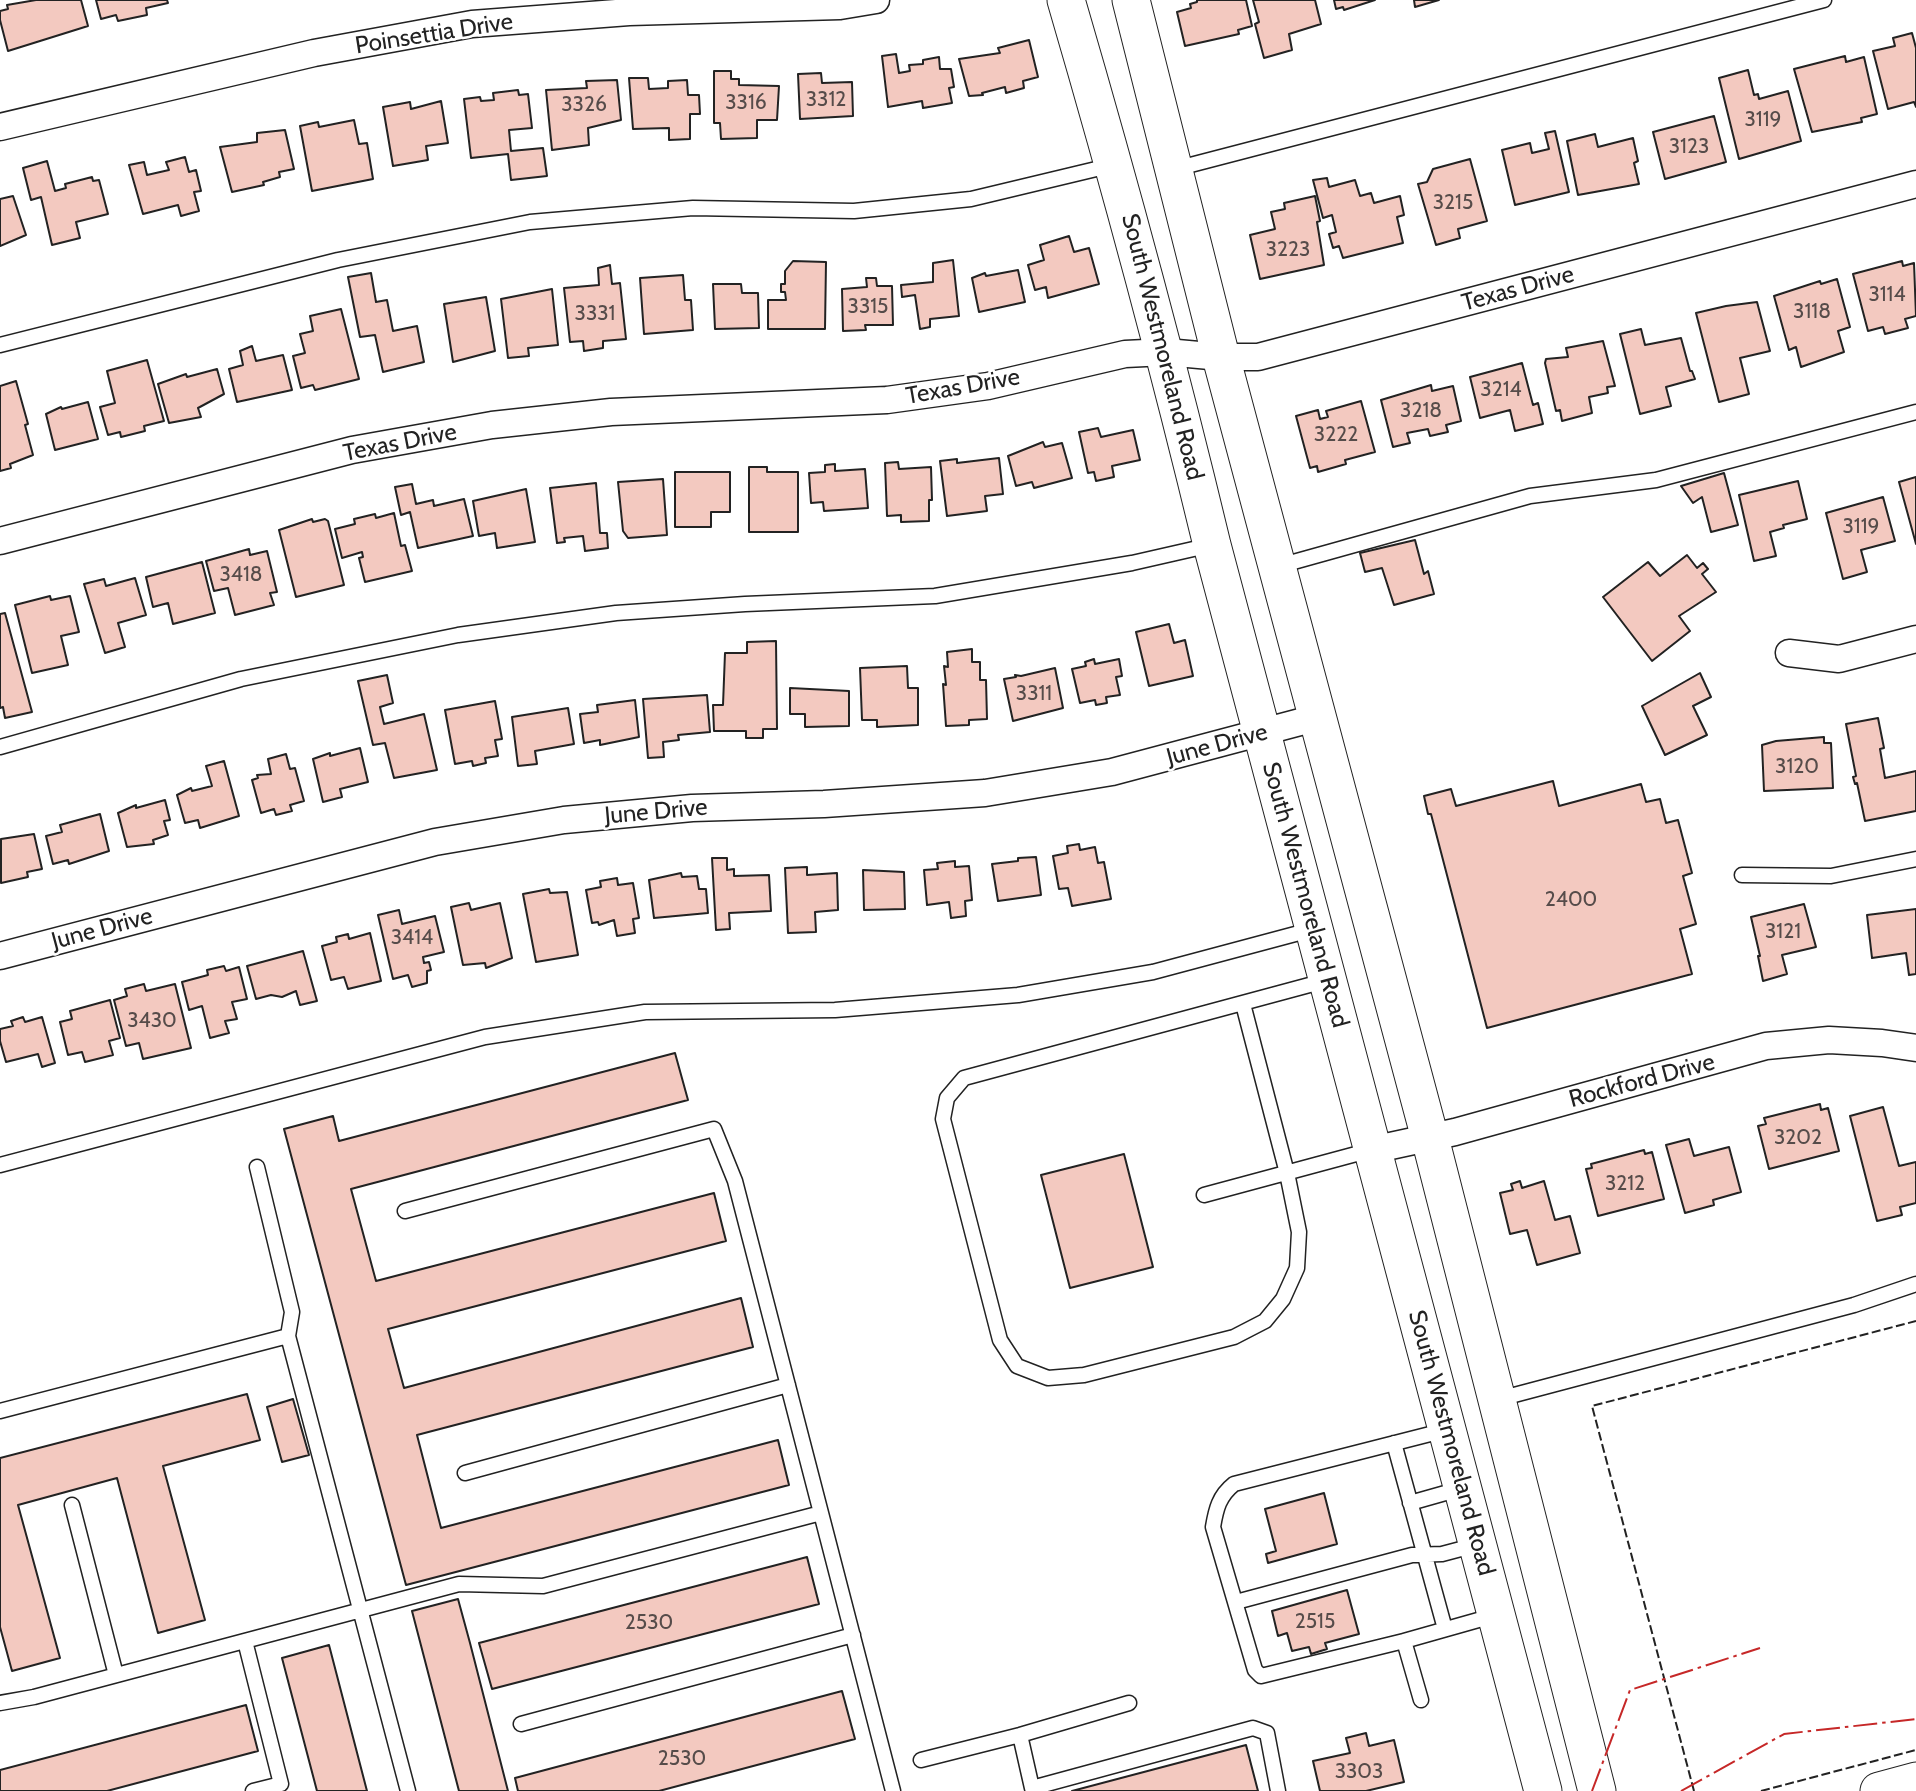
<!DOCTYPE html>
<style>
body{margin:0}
canvas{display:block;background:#fff}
</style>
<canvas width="1916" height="1791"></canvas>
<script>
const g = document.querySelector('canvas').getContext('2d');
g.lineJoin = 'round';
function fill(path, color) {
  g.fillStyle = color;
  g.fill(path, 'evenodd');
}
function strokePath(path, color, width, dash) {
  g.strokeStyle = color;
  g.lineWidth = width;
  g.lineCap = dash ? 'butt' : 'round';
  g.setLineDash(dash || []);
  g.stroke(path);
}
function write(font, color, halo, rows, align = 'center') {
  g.font = font + ' Cabin,sans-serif';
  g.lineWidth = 5;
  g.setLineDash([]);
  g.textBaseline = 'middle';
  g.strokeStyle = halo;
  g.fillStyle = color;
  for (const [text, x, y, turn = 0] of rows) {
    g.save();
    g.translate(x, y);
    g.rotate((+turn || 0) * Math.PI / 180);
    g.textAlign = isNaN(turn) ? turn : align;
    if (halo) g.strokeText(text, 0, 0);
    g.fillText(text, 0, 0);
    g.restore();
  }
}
const building = new Path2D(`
 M36 0H81L88 26 8 51 0 20V11L8 9 7 5Z
 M96 0H167L168 3 146 8 147 15 118 21 116 15 101 19Z
 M1197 0H1246L1252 26 1238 30 1239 34 1185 46 1177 12 1191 8 1190 4 1197 2Z
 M1253 0H1315L1321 24 1289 34 1292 50 1264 58 1255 24 1259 22Z
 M1334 0H1375L1344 10 1343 7 1336 9Z
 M1414 0H1439L1415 7Z
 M1912 33 1916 48V107L1914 102 1888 109 1873 51 1895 46 1893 38Z
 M1029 40 1038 77 1023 81 1024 88 1006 93 1005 87 982 93 983 95 969 96 959 59 1000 53 998 48Z
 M896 54 899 73 910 71 909 65 923 64V60L939 57 940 69H951L954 87 949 88 952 103 923 108 922 101 888 107 882 56Z
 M1845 56 1846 62 1864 57 1877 114 1861 118 1862 122 1812 132 1794 69Z
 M1748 70 1754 95 1758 94 1759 99 1788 91 1801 141 1739 159 1719 78Z
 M714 71H731V79H739V85L779 86 777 120H757V138L721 139 720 123H714Z
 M821 73 822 83 852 82 853 116 800 119 798 74Z
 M629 78H648L649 89 668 88V81L687 80 688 95H699L700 114H690V139L669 140V128L633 129Z
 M617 80 621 120 588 128 589 145 552 150 546 90 587 88 586 81Z
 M518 90 519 95 528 94 532 128 509 130 511 151 543 148 547 176 511 180 508 154 471 158 464 99 480 97 481 101 494 100 493 93Z
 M441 101 448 143 426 146 428 160 393 166 383 107 410 102 411 109Z
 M1714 116 1726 162 1665 179 1653 132Z
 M354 120 359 144 367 143 373 179 312 191 300 126 318 122 319 127Z
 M285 130 294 169 279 172 280 177 263 182 264 185 232 192 220 147 257 142V133Z
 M1555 131 1569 192 1515 205 1502 150 1530 143 1532 153 1549 149 1545 133Z
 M1595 134 1598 147 1633 138 1638 161 1634 163 1639 184 1578 195 1567 141Z
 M185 157 189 172 196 170 201 191 194 192 199 211 181 216 178 205 143 214 129 165 144 162 147 175 169 170 166 162Z
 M1470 159 1487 221 1458 229 1460 238 1436 245 1418 184 1427 182 1433 169Z
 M47 161 55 191 66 188 65 184 92 177 93 181 99 180 108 214 76 222 80 238 52 245 41 197 31 200 23 168Z
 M1327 178 1329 187 1355 180 1360 196 1371 193 1374 203 1400 196 1404 215 1397 217 1403 243 1343 258 1339 246 1333 248 1329 234 1336 232 1332 215 1323 218 1313 180Z
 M13 196 26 235 0 246V199Z
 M1315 196 1320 221 1317 222 1324 265 1260 279 1250 235 1275 229 1271 212 1285 209 1284 203Z
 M1069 236 1074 252 1089 248 1099 284 1048 298 1046 287 1035 290 1028 265 1044 260 1040 245Z
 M953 260 959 316 930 319V327L920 329 915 295 902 297 901 285 933 282V263Z
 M793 261 826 262 825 329H768V300H786L785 292H781V284H785V271Z
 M1902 261 1903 266 1914 263 1916 316 1905 319 1908 328 1885 334 1883 327 1868 331 1853 274Z
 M610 265 612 284 620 283 626 339 603 341V348L584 351 583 341 570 342 564 288 599 285 598 268Z
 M1018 270 1025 302 979 312 972 278 985 273 986 276Z
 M371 273 376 302 387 300 393 331 417 326 424 362 383 372 375 335 360 337 348 277Z
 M683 275 685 300H691L693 330 644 334 640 278Z
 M866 278H876L877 286H892L893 325H865L866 330 843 331 842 289 867 287Z
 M1837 279 1850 327 1838 331 1844 352 1801 367 1796 347 1789 350 1774 296 1820 281 1821 284Z
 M713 284H741L742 293H758L759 328 715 329Z
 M552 289 558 345 528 348 529 356 508 358 501 299Z
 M486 297 495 351 453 362 444 304Z
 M1757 302 1770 351 1740 358 1749 394 1719 402 1696 313 1726 306Z
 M341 309 359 379 315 390 313 385 301 388 293 356 305 353 300 334 313 331 310 316Z
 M1641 329 1645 345 1681 338 1690 371H1692L1695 379 1666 387 1671 406 1640 414 1620 334Z
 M1603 341 1615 386 1607 387 1608 393 1589 397 1592 413 1562 421 1560 410 1556 411 1545 363 1546 359 1568 357 1566 348Z
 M252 346 256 361 283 355 292 390 237 402 229 369 243 365 240 351Z
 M147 360 164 421 144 426 145 431 121 437 120 432 108 435 100 407 115 403 107 371Z
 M1522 363 1533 405 1538 403 1543 424 1515 431 1510 410 1480 418 1470 377Z
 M217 369 224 394 198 408 201 417 169 423 158 384 186 374 187 377Z
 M16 381 28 424 25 425 33 455 10 464 11 468 0 471V386Z
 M1431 385 1432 391 1453 386 1461 421 1446 425 1448 432 1430 436 1428 429 1407 433 1410 443 1393 447 1381 400Z
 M1361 401 1375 452 1345 460 1346 464 1318 472 1317 466 1310 468 1296 416 1318 410 1320 419 1328 417 1326 411Z
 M88 402 98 439 55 450 46 414 61 407 62 409Z
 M1098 428 1101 437 1133 430 1140 460 1112 466 1114 477 1096 481 1094 472 1088 473 1079 432Z
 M1043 442 1045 447 1062 443 1072 478 1034 488 1032 482 1016 486 1008 456Z
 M999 458 1003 494 985 496 987 511 947 516 940 461 957 459V463Z
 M898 462 899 469 931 467 932 500H929V521L901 522V515L887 516 885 463Z
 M835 464V471L865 469 868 508 824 511 823 502 811 503 809 473 825 472V465Z
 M749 467H767V472H798V532H749Z
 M675 472H730V512H711V527H675Z
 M1724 473 1738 525 1711 532 1702 497 1693 503 1681 486Z
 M1916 477V544L1899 482Z
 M663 479 667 535 628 538 623 531 618 482Z
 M1798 481 1807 519 1783 525 1784 528 1770 532 1776 556 1754 561 1739 495Z
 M596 483 600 533H607L608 548 585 551 583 536 564 538 565 542 557 543 550 488Z
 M412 484 416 504 433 500 434 506 464 499 473 536 418 548 410 512 401 515 395 487Z
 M526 489 535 542 497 548 495 533 479 536 473 501Z
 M1883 497 1895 541 1861 550 1867 572 1843 579 1826 513Z
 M394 513 401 546 405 545 412 571 365 582 359 558 363 557 362 552 342 558 335 529 355 524 354 519 375 514 376 518Z
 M312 519 313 522 325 519 328 521 344 585 296 597 279 530Z
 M1415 540 1424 574 1428 571 1434 594 1394 605 1382 568 1365 572 1360 553Z
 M249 549 250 555 267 551 277 592 270 593 274 605 235 615 228 588 214 591 206 561Z
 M1687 555 1697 568 1703 563 1708 569 1702 574 1716 592 1679 616 1690 631 1652 661 1603 597 1648 562 1660 576Z
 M202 562 215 613 173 624 168 603 153 607 146 577Z
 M135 578 146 615 118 623 125 647 105 653 84 584 104 579 106 586Z
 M50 596 51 600 70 596 79 632 61 636 68 665 32 673 15 605Z
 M5 613 32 712 5 718 3 707 0 708V614Z
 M1169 624 1174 643 1185 640 1193 676 1149 686 1136 632Z
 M776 641 777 729H763V738H746V731H714L713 705H723L725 653H747V642Z
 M972 649V662H980V680H986L987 719 969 720V725L946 726 943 684 946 685 944 666 948 667 947 652Z
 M1094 659 1095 664 1119 659 1122 676 1116 677 1120 695 1106 697 1107 703 1096 705 1095 700 1080 703 1072 669 1086 666 1085 662Z
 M907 666 908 688H918V725L877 727V720H862L860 668Z
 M1055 668 1063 708 1013 721 1004 679 1016 677 1015 675 1021 676Z
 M1700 673 1711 697 1693 706 1707 735 1665 755 1642 706Z
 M387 675 393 703 380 707 384 724 424 714 437 770 394 778 385 743 373 745 358 681Z
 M790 688 849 691V726L805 727V714H790Z
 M707 695 710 732 678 735 679 740 663 742 664 757 648 758 643 699Z
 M635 700 639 737 600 745V740L584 743 580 714 598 712 597 705Z
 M495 701 502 739 495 740 498 756 485 758 486 763 473 766 472 761 455 764 445 710Z
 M568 708 574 744 535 751 537 764 518 766 512 717Z
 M1878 718 1884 748 1880 749 1885 778 1916 771V811L1865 821 1857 783 1855 784 1853 777 1856 776 1846 724Z
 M1824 737V743H1831L1833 788 1764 791 1762 745 1776 741Z
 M360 748 368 782 340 789 342 797 323 802 313 759 330 753V756Z
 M286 754 290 769 295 768 304 801 290 805 292 811 276 815 274 809 261 813 252 780 258 778 257 775 271 774 268 759Z
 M224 761 239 816 200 828 198 820 185 823 177 795 191 788 192 791 212 786 206 766Z
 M1553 781 1559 806 1641 784 1646 802 1660 799 1666 823 1678 820 1692 873 1683 876 1696 924 1680 929 1692 974 1487 1028 1431 814H1428L1424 796 1451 789 1456 806Z
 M165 800 170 820 164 821 168 835 153 840 154 844 127 847 118 813 136 805V808Z
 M100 814 109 851 69 864 68 860 53 864 46 836 62 832 60 825Z
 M34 834 42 869 27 872 28 877 1 883V839Z
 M1079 844 1080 850 1095 847 1098 863 1104 862 1111 899 1072 906 1068 888 1059 889 1053 856 1068 853 1067 846Z
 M1036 857 1041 895 998 901 992 864 1018 861V858Z
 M712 858H727V870L734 869V876L769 875 771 911 729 913 730 929 716 930Z
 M955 861V867L969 866 972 900 965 901 966 916 951 918 949 902 927 905 924 870 938 869 937 863Z
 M807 867V875L837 873 838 910 815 912 816 932 788 933 785 868Z
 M863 870 904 872 905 909 864 910Z
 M681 873 682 877 697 876 699 889H706L708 913 654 918 649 880Z
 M617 878 618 885 633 883 639 918 633 919 635 933 617 936 614 920 599 925 598 922 592 923 586 890 601 887 600 881Z
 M549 889 550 893 567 892 578 955 536 962 523 894Z
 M469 903 471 910 500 903 512 958 486 968 485 963 463 965 451 907Z
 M1804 904 1816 947 1782 955 1787 974 1763 981 1758 956H1760L1751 917Z
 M1916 909V974L1909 975 1906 953 1872 958 1867 915Z
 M399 910 402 924 435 916 444 952 423 957 424 963 429 962 431 970 427 971V983L412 987 408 975 393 979 378 915Z
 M370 933 381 981 348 989 344 977 331 980 322 946 337 942 336 937 348 934 349 939Z
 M303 951 317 1001 300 1005 296 991 282 997 271 995 256 999 247 966Z
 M224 966 226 971 239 967 247 999 232 1002 237 1019 225 1021 229 1033 210 1038 202 1006 189 1010 182 982 208 975 207 970Z
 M144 984 146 991 175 984 191 1048 143 1059 139 1043 126 1046 114 1000 127 996 125 989Z
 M110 1000 120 1038 109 1041 113 1055 85 1062 82 1052 68 1055 60 1022 72 1019 70 1011Z
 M23 1017 25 1022 42 1017 55 1063 42 1067 38 1054 6 1062 0 1041V1029L13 1026 11 1021Z
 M675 1053 688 1100 351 1189 376 1281 714 1193 726 1241 388 1329 404 1388 741 1298 753 1347 417 1435 441 1528 778 1440 789 1485 406 1585 284 1129 333 1116 339 1141Z
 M1820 1104 1821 1110 1828 1108 1839 1151 1769 1169 1758 1126 1766 1124 1764 1118Z
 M1883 1107 1899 1166 1916 1162V1203L1900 1207 1902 1215 1877 1221 1850 1116Z
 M1689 1139 1694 1156 1729 1147 1741 1192 1713 1200 1714 1205 1685 1213 1666 1145Z
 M1644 1150 1645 1154 1652 1152 1664 1199 1598 1216 1586 1169 1592 1168 1591 1164Z
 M1124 1154 1153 1267 1070 1288 1041 1175Z
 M1520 1181 1522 1188 1544 1181 1555 1220 1570 1216 1580 1253 1537 1265 1527 1230 1510 1234 1500 1193 1513 1190 1511 1184Z
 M247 1394 260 1440 163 1466 205 1620 158 1633 117 1478 18 1505 60 1658 12 1671 0 1627V1458Z
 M293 1399 309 1455 282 1462 267 1407Z
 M1324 1493 1337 1544 1268 1563 1266 1554 1276 1551 1265 1509Z
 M807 1557 819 1604 492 1689 479 1643Z
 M1347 1590 1359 1634 1325 1643 1327 1649 1311 1654 1309 1647 1292 1651 1287 1633 1278 1636 1272 1611Z
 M458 1599 470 1643 508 1791H459L412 1611Z
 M329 1645 367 1791H317L282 1658Z
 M842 1691 855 1739 659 1791H518L515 1778Z
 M246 1705 258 1751 107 1791H0V1770Z
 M1366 1733 1369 1746 1394 1740 1404 1782 1366 1791H1320L1313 1761 1350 1753 1346 1738Z
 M1246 1745 1258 1791H1072Z`);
fill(building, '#f3c9c0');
strokePath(building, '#222', 2);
const lane = new Path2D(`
 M1175 169 1824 0
 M0 345 338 260 530 222 693 208 854 211 971 199 1113 165
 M1279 566 1530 496 1656 480 1916 412
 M0 747 241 679 458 635 616 613 745 604 935 596 1132 563 1211 545
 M1742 875 1831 876 1916 859
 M1243 1004 1287 1173 1299 1232 1297 1268 1283 1299 1265 1321 1234 1337 1084 1375 1048 1378 1017 1366 1000 1340 943 1119 947 1098 964 1078 1328 980
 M0 1165 485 1037 645 1012 835 1010 1018 995 1153 972 1314 929
 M257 1167 292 1312 288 1336
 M1204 1195 1371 1150
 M405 1211 714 1129 735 1181 893 1791
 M1499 1399 1854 1305 1916 1284
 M0 1411 288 1336 408 1791
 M1446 1430 1234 1484C1219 1496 1216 1509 1213 1527L1255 1670 1261 1676 1404 1641 1496 1615
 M1394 1443 1445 1629
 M465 1473 788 1385
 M1410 1503 1463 1488
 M72 1505 116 1675
 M1236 1602 1412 1555 1442 1554 1476 1545
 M245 1641 281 1784 253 1791
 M1404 1641 1421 1700
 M0 1703 34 1697 459 1584 543 1586 821 1513
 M521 1724 853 1635
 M1020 1735 1032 1788
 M921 1760 1020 1735 1129 1703
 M1033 1791 1032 1788 1253 1728 1267 1733 1278 1791`);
const street = new Path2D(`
 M0 127 314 53 472 24 629 12 840 6 876 0
 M0 541 352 450 492 425 611 412 887 400 988 386 1125 354 1166 352 1221 357H1258L1916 184
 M1789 653 1839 659 1916 639
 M0 956 435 842 564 820 692 808 824 804 985 793 1112 772 1319 717
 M1372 1150 1455 1132 1766 1046 1829 1040 1882 1043 1916 1048`);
const secondary = new Path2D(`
 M1066 0C1119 181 1168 362 1212 545L1543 1791
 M1131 0 1221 357 1430 1138 1597 1791
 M1879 1791 1916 1781`);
strokePath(lane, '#222', 17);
strokePath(street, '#222', 29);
strokePath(secondary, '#222', 39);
strokePath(lane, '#fff', 14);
strokePath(street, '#fff', 26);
strokePath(secondary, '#fff', 37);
strokePath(new Path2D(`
 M1694 1791 1592 1406 1916 1321
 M1761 1791 1916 1750`), '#222', 2, [9, 3.5]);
strokePath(new Path2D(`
 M1592 1791 1630 1690 1760 1648
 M1681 1791 1784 1734 1916 1719`), '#c62828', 2, [24, 5, 3.5, 5]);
write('21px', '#564c4a', null, [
 ["3312",826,100],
 ["3316",746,103],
 ["3326",584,105],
 ["3119",1763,120],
 ["3123",1689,147],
 ["3215",1453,203],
 ["3223",1288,250],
 ["3114",1887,295],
 ["3315",868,307],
 ["3118",1812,312],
 ["3331",595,314],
 ["3214",1501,390],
 ["3218",1421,411],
 ["3222",1336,435],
 ["3119",1861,527],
 ["3418",241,575],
 ["3311",1034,694],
 ["3120",1797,767],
 ["2400",1571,900],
 ["3121",1783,932],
 ["3414",412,938],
 ["3430",152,1021],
 ["3202",1798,1138],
 ["3212",1625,1184],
 ["2515",1315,1622],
 ["2530",649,1623],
 ["2530",682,1759],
 ["3303",1359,1772]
]);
write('24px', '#222', '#fff', [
 ["Poinsettia Drive",434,34,-9],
 ["Texas Drive",1518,289,-15],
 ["South Westmoreland Road",1162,347,76],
 ["Texas Drive",963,387,-10],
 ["Texas Drive",400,443,-11],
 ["June Drive",1217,745,-15],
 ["June Drive",656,812,-5],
 ["South Westmoreland Road",1305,895,75],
 ["June Drive",102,929,-15],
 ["Rockford Drive",1642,1081,-15],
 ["South Westmoreland Road",1451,1443,75]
]);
</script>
